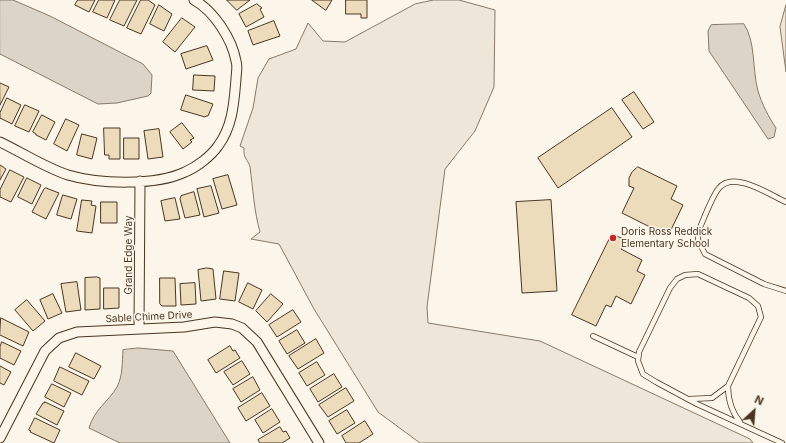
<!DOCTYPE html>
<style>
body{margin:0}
#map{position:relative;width:786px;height:443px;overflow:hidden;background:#fbf6e9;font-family:Inter,sans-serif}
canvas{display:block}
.north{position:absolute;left:734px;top:391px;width:40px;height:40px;-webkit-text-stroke:3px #fbf6e9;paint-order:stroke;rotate:26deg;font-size:11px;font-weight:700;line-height:16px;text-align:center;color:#4a3520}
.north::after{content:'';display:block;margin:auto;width:14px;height:18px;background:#4a3520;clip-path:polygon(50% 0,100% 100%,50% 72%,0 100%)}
</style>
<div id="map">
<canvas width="786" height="443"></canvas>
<div class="north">N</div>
</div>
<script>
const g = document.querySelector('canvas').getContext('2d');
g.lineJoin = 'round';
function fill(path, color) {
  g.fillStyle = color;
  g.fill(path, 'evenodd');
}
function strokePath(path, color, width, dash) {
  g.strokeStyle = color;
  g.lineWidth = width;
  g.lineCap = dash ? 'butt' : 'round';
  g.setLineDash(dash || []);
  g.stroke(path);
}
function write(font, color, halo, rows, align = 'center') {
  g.font = font + ' Inter,sans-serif';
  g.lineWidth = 3;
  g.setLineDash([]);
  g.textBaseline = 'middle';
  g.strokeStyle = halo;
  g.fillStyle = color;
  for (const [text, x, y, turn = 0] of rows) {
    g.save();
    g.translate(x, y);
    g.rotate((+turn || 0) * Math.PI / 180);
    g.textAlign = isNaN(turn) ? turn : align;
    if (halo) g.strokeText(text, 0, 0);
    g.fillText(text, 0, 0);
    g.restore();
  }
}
const green = new Path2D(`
 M434 0H459L495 10 494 87 475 131 445 169 427 307 428 323 540 341 750 439 753 443H420L378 412 314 309 279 244 251 239 260 232C254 211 253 189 250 167 248 159 243 159 244 148L240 146 253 108 258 78 269 59 296 49 308 23 323 41 345 42 415 4Z
 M786 5V72L780 27Z`);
fill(green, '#ede6d9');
strokePath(green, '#887966', 1);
const water = new Path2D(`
 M0 0H13L50 16 143 64 152 75 151 93 148 96 117 103 98 104 0 54Z
 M744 24C756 42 752 69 758 91 762 104 768 116 776 128L774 137 768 139 709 51 708 31 711 25Z
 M138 348 173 351 230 443H120L89 428C94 410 108 402 117 387 123 375 122 363 123 350Z`);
fill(water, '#dcd4c6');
strokePath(water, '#887966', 1);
const building = new Path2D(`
 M78 0H95L89 12 75 5Z
 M99 0H115L107 18 93 12Z
 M120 0H137L124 26 110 20Z
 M141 0H148L155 5 141 34 127 28Z
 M227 0H250L237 10Z
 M312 0H332L326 10Z
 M346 0H367V18H361V14H346Z
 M257 4 262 8 260 9 264 17 246 27 239 14Z
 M159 5 172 14 164 31 150 24Z
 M182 18 195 27 175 52 163 42Z
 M274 21 280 36 253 45 248 31Z
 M207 46 213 60 186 69 181 54Z
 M194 75 215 76 214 91 193 90Z
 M0 83 9 87 0 105Z
 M634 92 654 122 643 129 622 100Z
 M186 95 213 104 208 116H206L205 117 181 110Z
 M7 98 21 105 12 124 0 118V113Z
 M25 105 39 111 29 132 15 126Z
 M612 108 632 137 558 188 538 158Z
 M42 115 55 122 46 140 36 135V134L33 132Z
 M66 119 79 125 67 151 54 144Z
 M182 123 194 138 190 140 192 142 183 149 170 132Z
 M104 128H120V159H109V155H105Z
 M159 129 163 157 148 159 144 131Z
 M82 134 97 138 92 159 77 155Z
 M124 138H139V159H124Z
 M0 165 6 169 0 180Z
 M638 167 677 186 671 199 683 205 668 236 622 213 634 188 629 186V178L632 172Z
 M10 170 24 177 11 202 0 197V190Z
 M228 175 237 205 222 209 213 179Z
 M27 178 41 185 32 204 18 197Z
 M211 186 219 213 204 217 197 189Z
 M46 188 59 193 46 219 32 212 44 189Z
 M194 192 200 215 185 218 180 199 181 196Z
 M63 195 77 199 71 219 57 215Z
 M175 198 180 219 165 221 161 201Z
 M82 200 92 201 91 205 96 206 92 233 77 231Z
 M551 200 557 291 522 293 516 202Z
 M101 202H117V223H101Z
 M612 234 626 240 621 249 642 260 637 271 645 275 631 304 616 296 611 307 606 305 596 326 572 315Z
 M207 268 213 269 216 299 201 301 198 270Z
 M224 271 239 273 235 301 220 299Z
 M97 277 100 278V309L85 310V278Z
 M160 278H175L176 306H162L160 304Z
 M77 282 81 310 66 312 61 284Z
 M195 283 196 304 181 305 180 284Z
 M248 283 262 290 253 309 239 302Z
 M104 288H119V308L104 309Z
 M53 294 62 313 48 319 40 300Z
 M271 294 283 304 267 322 256 311Z
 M27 300 45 321 33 331 15 310Z
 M293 310 301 322 277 337 269 325Z
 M1 318 29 332 23 346 0 335Z
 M297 330 305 343 287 354 279 341Z
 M316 339 324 353 298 369 289 356Z
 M2 342 21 351 14 365 0 358V347Z
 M230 346 233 351 235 350 240 358 216 373 208 360Z
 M76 353 101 366 94 379 69 367Z
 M242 361 250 374 233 385 224 372Z
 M317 362 325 375 307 386 299 373Z
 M0 366 11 372 4 385 0 383Z
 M60 367 89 381 82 395 54 381Z
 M334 374 342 387 318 402 310 389Z
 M253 377 260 390 241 402 233 389Z
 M52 384 71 393 64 407 45 397Z
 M346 388 354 401 328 417 319 405Z
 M262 393 270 406 246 421 238 408Z
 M45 402 64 411 57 425 36 414 43 403H44Z
 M272 409 280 422 263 433 255 420Z
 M347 410 355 423 337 434 329 421Z
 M35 418 60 430 54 443 30 432 31 431 29 430Z
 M365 421 373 434 359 443H346L342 436Z
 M280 427 283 432 286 431 290 438 282 443H260L258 440Z`);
fill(building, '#ecdcbc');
strokePath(building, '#4a3520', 1);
const lane = new Path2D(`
 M786 202C770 195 734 170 719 188 712 196 703 221 698 232V240L705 254 764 284 786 291
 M593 336 638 357
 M728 386C728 400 731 411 740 422
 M689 399 712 398 728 386 761 317 758 306 749 298 698 274 685 275 677 279 670 288 639 352 638 361 643 374 656 382 697 404 782 443`);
const street = new Path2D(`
 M0 142C21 152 46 168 68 175 98 184 156 186 185 172 197 167 211 156 218 146 233 126 234 102 236 79 236 74 238 67 236 61 232 39 214 11 194 0
 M139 328 140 181
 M0 438 45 351 59 338 77 332 184 327 215 322 232 324 242 328 257 342 319 443`);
strokePath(lane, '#4a3520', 6);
strokePath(street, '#4a3520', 11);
strokePath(lane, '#fbf6e9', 4.5);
strokePath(street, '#fbf6e9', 9);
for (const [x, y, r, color] of [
 [613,238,4,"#c62828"]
]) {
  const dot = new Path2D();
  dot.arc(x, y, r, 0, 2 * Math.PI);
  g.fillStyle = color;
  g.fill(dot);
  strokePath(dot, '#fbf6e9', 1.5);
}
write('10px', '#4a3520', '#fbf6e9', [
 ["Doris Ross Reddick",621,232],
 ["Elementary School",621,244]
], 'left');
write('10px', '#4a3520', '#fbf6e9', [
 ["Grand Edge Way",129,255,-90],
 ["Sable Chime Drive",149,317,-3]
]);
</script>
